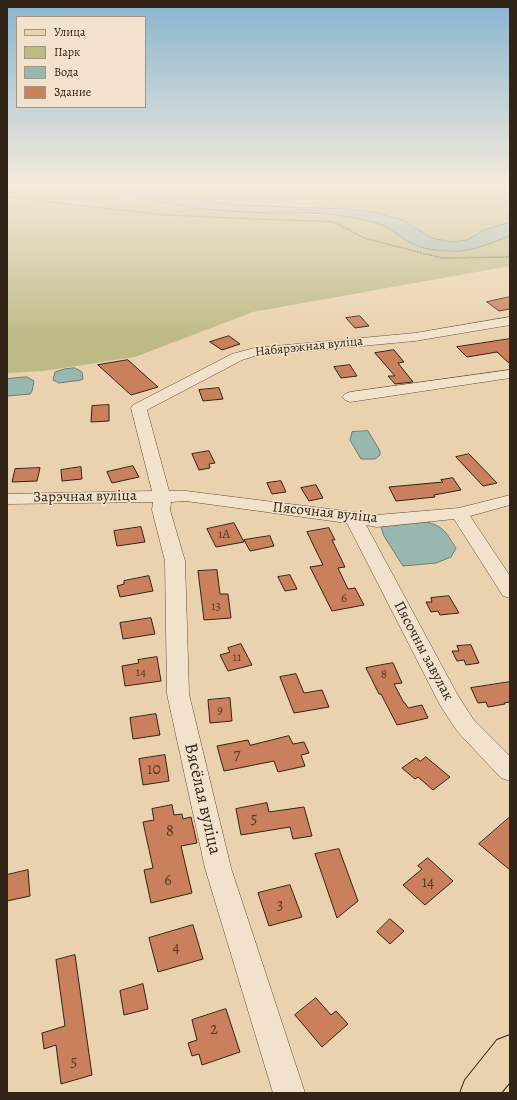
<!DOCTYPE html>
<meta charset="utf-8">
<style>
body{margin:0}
#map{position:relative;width:517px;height:1100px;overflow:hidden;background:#ebd2af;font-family:Alegreya,serif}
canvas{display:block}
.frame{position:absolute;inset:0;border:8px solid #322417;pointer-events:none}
.legend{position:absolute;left:16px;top:16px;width:130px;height:92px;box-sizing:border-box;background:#f2e2cb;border:1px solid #a59683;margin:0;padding:5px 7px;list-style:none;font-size:12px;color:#322417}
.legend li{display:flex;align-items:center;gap:8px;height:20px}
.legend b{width:20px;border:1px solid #a59683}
</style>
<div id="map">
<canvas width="517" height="1100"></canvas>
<div class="frame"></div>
<ul class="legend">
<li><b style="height:5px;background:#ebd2af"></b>Улица</li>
<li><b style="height:11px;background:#beba86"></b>Парк</li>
<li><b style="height:11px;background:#98b7ae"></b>Вода</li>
<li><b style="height:11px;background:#ca805d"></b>Здание</li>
</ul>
</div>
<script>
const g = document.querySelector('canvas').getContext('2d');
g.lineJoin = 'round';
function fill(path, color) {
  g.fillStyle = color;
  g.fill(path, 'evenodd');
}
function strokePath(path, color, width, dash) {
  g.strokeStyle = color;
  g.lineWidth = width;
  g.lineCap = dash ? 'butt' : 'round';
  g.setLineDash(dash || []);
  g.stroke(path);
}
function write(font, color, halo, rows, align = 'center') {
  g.font = font + ' Alegreya,serif';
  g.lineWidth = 3;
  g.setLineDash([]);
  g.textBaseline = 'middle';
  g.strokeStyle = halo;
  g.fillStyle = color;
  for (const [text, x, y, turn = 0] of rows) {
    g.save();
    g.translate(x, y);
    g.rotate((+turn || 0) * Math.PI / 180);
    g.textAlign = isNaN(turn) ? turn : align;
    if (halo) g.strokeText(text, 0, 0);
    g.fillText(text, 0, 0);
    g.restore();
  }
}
fill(new Path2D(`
 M7 185H97L117 191 158 200 241 212 343 216 382 225 415 245 438 251 451 252 474 249 510 236V266L253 312 135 357 43 371 7 373Z
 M133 185H510V222C489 226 472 243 450 242 432 241 425 232 410 223 400 217 387 214 376 212 335 204 293 208 252 206 212 203 172 193 133 185Z`), '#beba86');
const water = new Path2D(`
 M97 185H133L197 199 234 205 348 209 376 212 403 220 432 238 451 242 467 240 484 230 510 222V236C489 243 471 253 449 251 434 251 418 248 405 240 398 235 391 229 382 225 370 221 356 218 344 216 311 211 276 214 243 212 195 210 143 200 97 185Z
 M75 368 82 372 83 379 81 380 59 383 53 380 55 372 64 369Z
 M27 377 34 381 32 391 30 394 7 396V379Z
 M368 431 380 451V455L375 459H361L350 440 352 432Z
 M427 522C445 527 446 533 456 548L451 557 436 563 403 566 384 536 381 527Z`);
fill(water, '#98b7ae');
strokePath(water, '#6f7c72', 1);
const building = new Path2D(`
 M510 297V309L499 311 487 302Z
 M360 316 369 326 355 328 346 318Z
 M229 336 240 344 222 350 210 342Z
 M510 339V364L497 352 467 357 457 347Z
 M394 350 404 362 398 363 413 382 395 384 388 376H395L375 353Z
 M128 360 158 387 131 395 98 365Z
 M350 365 357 376 341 378 334 367Z
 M219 388 223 399 203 401 199 390Z
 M109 405V421L91 422 92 406Z
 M209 451 215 463 209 464 210 468 199 470 192 454Z
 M469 454 497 483 483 486 456 457Z
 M133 466 139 477 112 483 107 472Z
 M81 467 82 479 62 481 61 470Z
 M40 468 37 481 12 482 15 469Z
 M453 478 461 490 434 495 435 497 396 501 389 487 443 482 441 480Z
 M281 481 286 492 272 494 267 483Z
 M316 485 323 498 309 501 301 488Z
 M234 523 244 542 216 547 207 529Z
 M141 527 145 542 117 546 114 531Z
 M329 528 335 540H332L345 567 338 568 348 589 355 588 364 605 332 611 310 567 323 565 307 532Z
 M270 536 274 546 250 551 244 540Z
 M217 570 220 594H228L231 618 204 620 198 571Z
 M290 575 297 589 285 591 278 577Z
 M149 576 153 591 120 597 117 586 124 584V581Z
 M449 596 459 613 440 615 438 611 431 612 426 602H432L431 598Z
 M151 618 155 634 123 639 120 623Z
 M241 644 252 665 228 671 220 655 230 652 228 648Z
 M471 645 479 663 466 665 464 660 457 661 452 651H459L457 646Z
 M157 657 161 681 125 686 122 666 139 663 138 660Z
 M393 663 402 683 394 684 404 703H405L408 708 422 705 428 718 397 725 381 694H379L366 668Z
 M296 674 304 693 322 690 329 707 294 713 280 677Z
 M510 682V702L504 703 505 704 488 707 486 702 478 703 471 688Z
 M230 698 232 721 210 723 208 700Z
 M156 714 160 735 133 739 130 718Z
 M289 736 293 744 304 742 309 753 301 755 305 766 278 772 274 761 224 771 217 746 248 740 250 745Z
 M165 755 169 781 143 785 139 759Z
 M426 757 450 777 433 790 418 777 415 779 402 768 416 758 420 761Z
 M267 803 269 812 304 807 312 836 293 839 290 827 241 835 236 809Z
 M172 805 174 815 182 814 183 819 191 817 197 843 181 846 192 893 151 903 144 870 153 868 143 822 154 820 152 809Z
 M510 817V870L479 844Z
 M339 849 358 901 337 918 315 854Z
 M428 858 453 881 425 905 403 885 422 869 418 866Z
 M28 870 30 896 7 901V875Z
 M290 885 302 917 269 926 258 893Z
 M390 919 404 931 390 944 377 932Z
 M193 925 203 959 158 972 149 938Z
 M75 955 92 1075 61 1084 56 1045 44 1049 42 1033 65 1026 56 960Z
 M143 984 148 1009 124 1015 120 991Z
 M316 998 331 1015 336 1011 348 1024 322 1047 295 1015Z
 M226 1009 240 1052 202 1065 199 1054 192 1056 188 1043 197 1040 192 1020Z`);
fill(building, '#ca805d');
strokePath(building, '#322417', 1);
const minor = new Path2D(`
 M510 317V325L415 341 255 356 242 360 147 410 169 491H186L377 515 459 508 510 495V505L470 516 510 576V598L503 596 454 519 377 527 366 525 457 694 473 719 510 756V781L501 778 457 731 440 705 347 523 186 501 171 502 170 510 185 561 189 694 231 868 305 1093H273L205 868 167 694 165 561 152 510 153 502 7 504V494L152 491 131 408 133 405 232 354 254 348 415 333Z
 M510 370V378L350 402 345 400 342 397 345 394 350 392Z`);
const major = new Path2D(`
 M510 1035V1082L501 1093H460L465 1080 497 1040Z`);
strokePath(minor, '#60503d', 1);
strokePath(major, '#322417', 2);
strokePath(new Path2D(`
 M7 197 164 215 334 222 364 238 442 258 510 257`), '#322417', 1.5, [0.5, 1]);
fill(minor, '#f2e2cb');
fill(major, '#ebd2af');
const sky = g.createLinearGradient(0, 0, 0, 339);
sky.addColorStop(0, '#88b5d1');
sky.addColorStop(0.55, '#f6ebdb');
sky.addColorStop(1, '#f6ebdb00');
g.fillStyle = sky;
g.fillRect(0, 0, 517, 339);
write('13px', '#322417', '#f2e2cb', [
 ["Набярэжная вуліца",309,347,-6]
]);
write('13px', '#583b28', null, [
 ["1А",224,535],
 ["6",344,599],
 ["13",216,607],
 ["11",237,658],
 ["14",141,673],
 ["8",384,675],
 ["9",220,711]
]);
write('15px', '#322417', '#f2e2cb', [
 ["Зарэчная вуліца",85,497,-1],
 ["Пясочная вуліца",325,513,6],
 ["Пясочны завулак",423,651,62]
]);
write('16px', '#583b28', null, [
 ["7",237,755],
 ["10",154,770],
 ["5",254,819],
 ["8",170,832],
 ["6",168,881],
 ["14",428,883],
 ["3",280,905],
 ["4",176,948],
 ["2",214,1030],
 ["5",74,1062]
]);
write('18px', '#322417', '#f2e2cb', [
 ["Вясёлая вуліца",202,799,77]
]);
</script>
